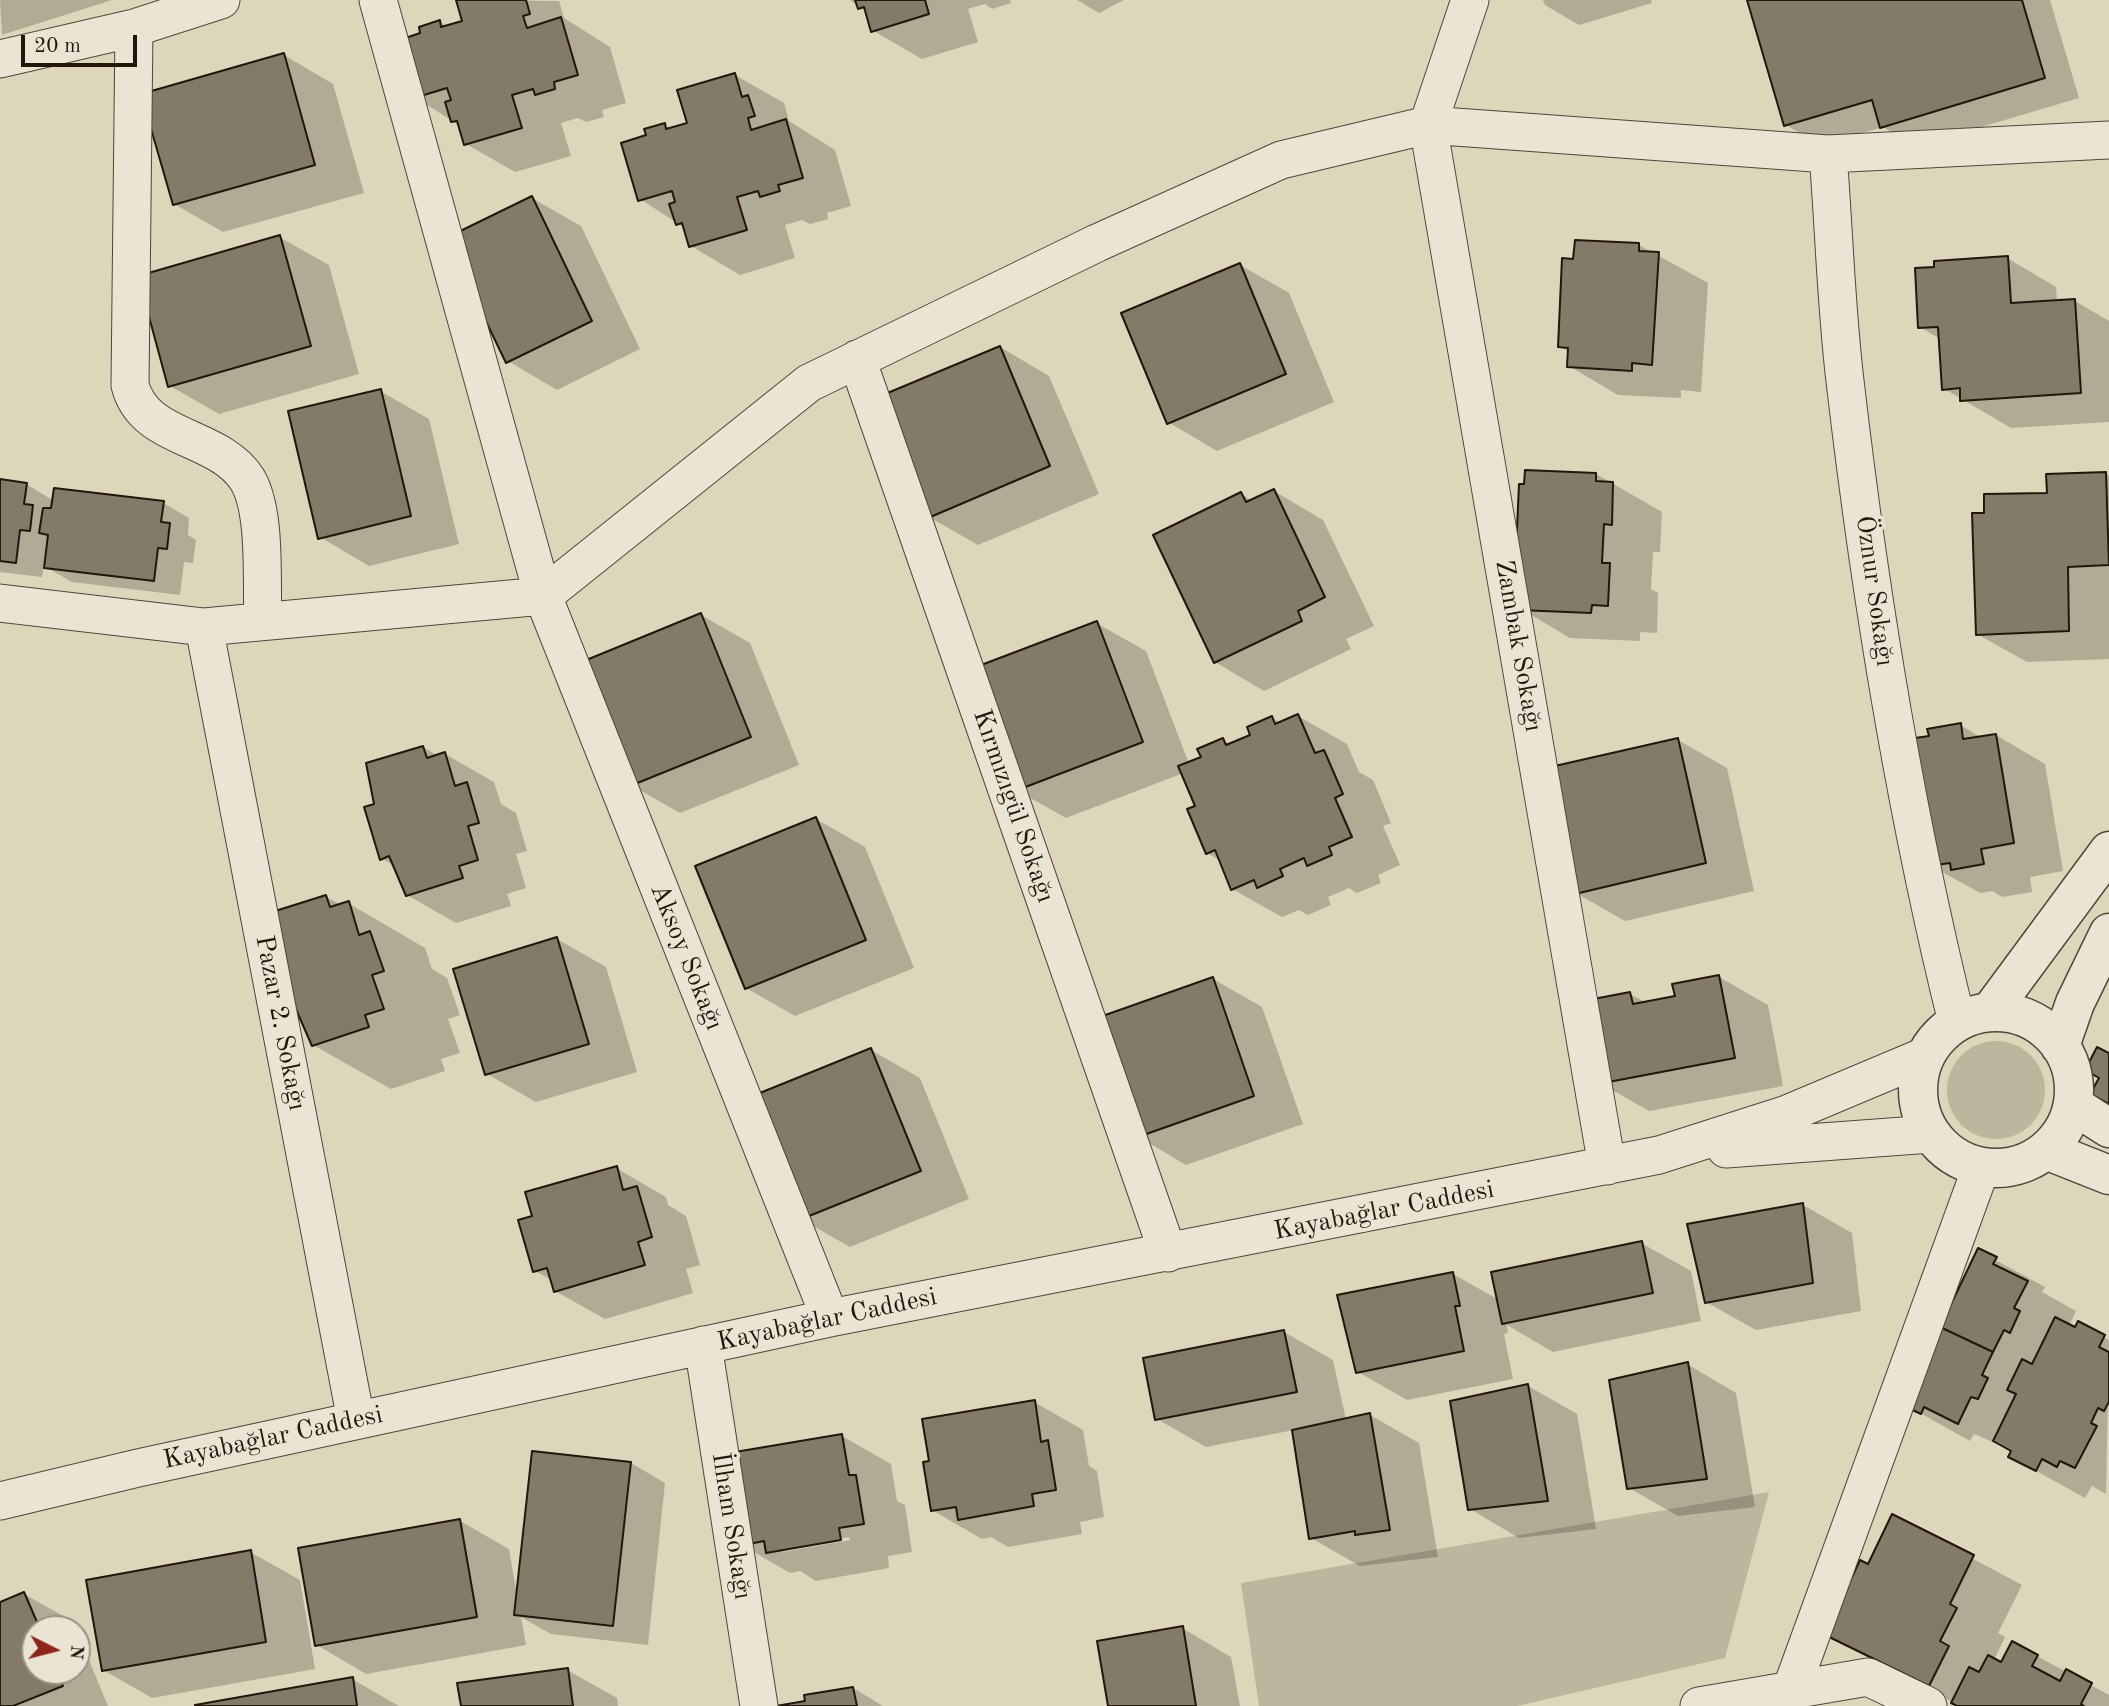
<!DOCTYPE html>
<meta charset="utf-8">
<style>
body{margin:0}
#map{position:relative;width:2109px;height:1706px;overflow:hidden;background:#ddd6bb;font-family:"Old Standard TT",serif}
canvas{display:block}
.north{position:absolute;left:21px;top:1615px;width:70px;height:70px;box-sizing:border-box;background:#e9e4d3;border:2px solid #999284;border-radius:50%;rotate:96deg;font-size:19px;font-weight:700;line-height:28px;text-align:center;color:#22160d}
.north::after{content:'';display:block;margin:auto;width:24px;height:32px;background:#8f2418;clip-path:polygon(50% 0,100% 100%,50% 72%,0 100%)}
.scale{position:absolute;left:21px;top:35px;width:116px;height:32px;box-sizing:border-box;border:4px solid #22160d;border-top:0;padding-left:9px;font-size:21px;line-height:24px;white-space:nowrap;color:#22160d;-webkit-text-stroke:5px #e9e4d3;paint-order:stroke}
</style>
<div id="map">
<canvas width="2109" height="1706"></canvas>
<div class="north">N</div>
<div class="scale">20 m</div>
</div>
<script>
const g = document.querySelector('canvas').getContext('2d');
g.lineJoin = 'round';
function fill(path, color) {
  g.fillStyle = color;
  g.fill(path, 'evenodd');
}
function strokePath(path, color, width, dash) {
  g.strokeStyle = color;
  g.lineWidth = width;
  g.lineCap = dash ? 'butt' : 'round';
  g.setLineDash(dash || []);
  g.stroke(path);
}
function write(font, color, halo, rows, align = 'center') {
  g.font = font + ' "Old Standard TT",serif';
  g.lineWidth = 7;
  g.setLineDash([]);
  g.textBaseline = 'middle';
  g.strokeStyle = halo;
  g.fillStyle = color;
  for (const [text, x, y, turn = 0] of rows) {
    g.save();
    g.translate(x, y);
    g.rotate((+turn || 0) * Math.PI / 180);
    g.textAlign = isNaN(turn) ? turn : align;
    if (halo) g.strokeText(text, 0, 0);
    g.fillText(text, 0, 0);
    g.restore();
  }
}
fill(new Path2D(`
 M1947 1090a49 49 0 1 1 98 0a49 49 0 1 1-98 0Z
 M1769 1492 1725 1658 1517 1706H1259L1241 1583Z`), '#bdb59d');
fill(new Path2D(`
 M0 0H112L2 35Z
 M458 0 559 1 564 18 610 47 626 103 602 110 604 117 586 122 578 118 561 123 571 156 515 172 466 144 460 126 415 97 423 34 440 22 448 27 464 22Z
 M850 0H1010L1011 3 992 9 985 4 968 9 978 42 922 59 872 30 867 12Z
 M1077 0H1124L1099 13Z
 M1543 0H1651L1652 3 1579 25 1545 5Z
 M1749 0H2050L2079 98 1917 146 1883 127 1820 145 1786 125Z
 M284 55 333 84 364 193 223 232 174 204Z
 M735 75 784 103 789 121 835 150 851 206 827 213 828 219 810 224 802 220 785 225 795 258 740 275 691 246 685 228 640 199 648 137 664 125 672 129 689 124Z
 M532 198 581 226 640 349 557 390 508 361Z
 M279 237 329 265 359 374 219 414 170 386Z
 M1639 245 1708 283 1701 392 1681 390V398L1618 395 1569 366 1570 352 1559 346Z
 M2007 258 2056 287 2057 302 2075 301 2109 321V422L2011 428 1943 388 1940 339 1920 327Z
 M1240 265 1289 293 1334 402 1217 451 1168 422Z
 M1000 347 1049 376 1099 494 978 545 929 517Z
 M380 391 429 419 459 544 369 566 320 537Z
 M1596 474 1662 512 1660 552H1653L1651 589 1658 593 1657 633 1640 632V641L1570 638 1521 609 1526 486Z
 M2106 474 2109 476V659L2027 662 1977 634 1986 515Z
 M0 481 26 484 54 501 163 503 189 518 188 535 196 540 193 563 184 562 180 595 72 582 44 566 42 577 0 572Z
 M1274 491 1323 520 1374 626 1346 639 1351 649 1264 691 1215 662 1241 494 1253 501Z
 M701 615 750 643 799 765 680 813 631 785Z
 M1096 623 1146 651 1189 764 1203 758 1222 740 1231 745 1252 736 1272 718 1281 723 1298 716 1347 744 1359 772 1373 780 1391 823 1383 826 1400 865 1378 875 1381 883 1357 893 1349 888 1328 897 1331 905 1308 915 1299 910 1282 917 1232 889 1221 861 1207 853 1197 806 1181 774 1066 818 1016 790Z
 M1960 725 1982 738 1996 735 2045 764 2063 871 2030 877 2032 892 2002 897 1992 891 1980 893 1930 865 1931 737Z
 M1678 740 1727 768 1754 891 1625 921 1576 893Z
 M423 747 438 756 445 754 494 782 501 804 516 813 527 851 516 854 526 888 507 894 511 906 456 923 407 895 394 866 381 858 376 806Z
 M816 819 865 847 914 968 795 1016 746 988Z
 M326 897 341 905 348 903 425 948 432 969 447 978 460 1015 448 1019 460 1053 441 1059 445 1071 391 1089 313 1045 301 1017 287 1009Z
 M557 939 606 967 637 1072 536 1102 487 1074Z
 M1719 977 1768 1005 1783 1086 1649 1111 1600 1083 1630 994 1647 1003 1677 997Z
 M1213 979 1262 1007 1303 1124 1186 1165 1137 1136Z
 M871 1050 920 1078 969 1199 850 1247 801 1219Z
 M616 1168 666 1197 668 1205 686 1216 700 1265 686 1269 693 1293 605 1319 555 1291 553 1281 535 1271 534 1217Z
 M1803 1205 1852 1233 1861 1311 1756 1330 1706 1302Z
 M1641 1243 1691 1271 1701 1321 1553 1352 1507 1325 1508 1333 1504 1334 1513 1379 1407 1400 1358 1372 1453 1274 1499 1300Z
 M1979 1251 2045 1287 2042 1292 2076 1311 2069 1326 2075 1329 2079 1324 2109 1340 2106 1494 2092 1486 2085 1498 2011 1457 2013 1451 2009 1449 1974 1434 1970 1441 1904 1404Z
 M1284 1332 1333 1360 1346 1420 1370 1415 1419 1443 1438 1557 1360 1566 1311 1538 1294 1430 1206 1447 1157 1419Z
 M1687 1364 1736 1393 1755 1507 1678 1516 1629 1488Z
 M1528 1386 1577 1414 1596 1529 1519 1538 1470 1509Z
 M1034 1402 1083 1430 1089 1466 1097 1471 1104 1517 1080 1522 1082 1534 1008 1547 991 1537 982 1539 932 1510Z
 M842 1436 891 1464 897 1501 905 1505 912 1552 888 1556 889 1568 816 1581 800 1571 790 1573 740 1544ZM849 1537 850 1540 783 1552V1549Z
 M631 1463 665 1483 648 1645 551 1634 521 1617 526 1645 366 1674 317 1645 460 1521 509 1549 517 1596Z
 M1893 1516 2022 1585 1998 1633 2005 1637 1994 1660 2002 1664 2013 1643 2109 1695V1706H1960L1817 1629 1869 1566Z
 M250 1552 300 1580 315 1669 152 1698 103 1670Z
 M24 1594 74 1622 76 1629H35V1671H77V1631L108 1706H0V1604Z
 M1182 1628 1231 1657 1240 1706H1109Z
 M567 1670 617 1698 618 1706H462Z
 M352 1679 399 1706H201Z
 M853 1688 883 1706H787Z`), '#0003');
const building = new Path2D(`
 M456 0H526L530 14 523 16 527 28 561 17 578 75 554 82 555 89 535 95 533 89 512 95 522 128 464 145 457 121 451 122 445 102 451 100 447 88 414 98 397 41 420 33 419 27 440 20 441 27 462 21Z
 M855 0H925L929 14 871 32 864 7 858 9Z
 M1747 0H2022L2045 78 1880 128 1872 100 1784 126Z
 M284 53 315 165 173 205 141 94Z
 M735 73 742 97 748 95 755 116 748 118 751 130 786 119 803 178 778 185 780 191 760 197 758 191 737 197 747 230 689 247 682 223 676 225 669 204 675 202 672 191 638 201 621 143 646 135 644 129 665 123 666 129 687 123 677 90Z
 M532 196 592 321 506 363 446 238Z
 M280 235 311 346 168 387 138 276Z
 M1575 240 1639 243V251L1659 252 1652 365 1632 363V371L1567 367 1568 348 1558 347 1562 258 1573 259Z
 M2008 256 2011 303 2075 299 2081 393 1960 401V388L1942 390 1938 327 1918 328 1915 268 1934 267V261Z
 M1240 263 1286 374 1167 424 1121 313Z
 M1000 346 1050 466 928 518 878 397Z
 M381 389 411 516 318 539 288 411Z
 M1525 470 1596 473V481L1613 482 1612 525 1604 524 1602 563H1610L1608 606 1592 605 1591 613 1519 610 1514 596 1519 484H1524Z
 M2106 472 2109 565 2068 567 2069 631 1976 635 1972 513H1984V494L2047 493 2046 474Z
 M0 479 27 483 24 504 33 505 30 531 20 530 16 563 0 561Z
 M54 488 164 501 161 522 170 523 167 549 158 548 154 581 44 568 48 535 39 533 43 508H51Z
 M1274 489 1325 597 1298 611 1302 621 1214 663 1153 535 1241 492 1246 502Z
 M701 613 751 737 630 786 579 663Z
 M1097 621 1143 742 1015 791 968 670Z
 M1298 714 1315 753 1324 750 1343 794 1335 798 1352 837 1329 847 1332 855 1307 866 1304 858 1280 869 1283 876 1257 888 1254 880 1231 890 1215 850 1206 854 1187 809 1195 806 1178 766 1201 757 1197 749 1223 738 1226 745 1250 735 1247 727 1272 716 1275 724Z
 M1961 723 1963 739 1996 734 2014 843 1981 849 1984 864 1951 870 1950 863 1929 866 1908 739 1929 736 1927 729Z
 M1678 738 1706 863 1575 894 1546 768Z
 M423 746 427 758 445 752 455 786 467 782 479 823 468 826 478 860 459 866 463 878 406 896 389 856 380 860 364 807 374 804 366 763Z
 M816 817 866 940 745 989 695 866Z
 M326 895 330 907 349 901 359 935 370 931 384 971 372 975 384 1009 365 1015 369 1027 312 1046 295 1007 269 913Z
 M557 937 589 1044 485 1075 453 969Z
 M1719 975 1735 1058 1598 1084 1583 1001 1630 992 1633 1004 1675 996 1672 984Z
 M1213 977 1254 1096 1135 1138 1094 1019Z
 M2097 1047 2109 1053V1104L2090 1094 2099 1078 2085 1070Z
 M871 1048 921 1171 799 1220 750 1097Z
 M617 1166 623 1190 637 1186 652 1237 638 1242 645 1265 554 1292 547 1268 533 1272 518 1220 532 1216 525 1192Z
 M1803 1203 1813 1283 1705 1303 1687 1224Z
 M1642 1241 1653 1293 1502 1324 1491 1272Z
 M1978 1248 1997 1257 1993 1264 2028 1281 2014 1308 2020 1311 2010 1333 2004 1330 1993 1352 1940 1327Z
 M1453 1272 1460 1306H1455L1464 1351 1356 1373 1337 1295Z
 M2055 1317 2075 1327 2078 1321 2105 1335 2099 1347 2109 1352V1402L2104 1411 2098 1408 2091 1423 2097 1426 2075 1468 2060 1461 2057 1467 2042 1459 2036 1471 2008 1457 2011 1451 1993 1441 2016 1394 2007 1390 2022 1359 2032 1364Z
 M1940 1327 1993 1352 1982 1375 1988 1378 1978 1399 1971 1397 1958 1424 1924 1407 1921 1414 1902 1405Z
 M1284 1330 1297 1392 1155 1420 1143 1358Z
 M1688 1362 1707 1479 1627 1489 1609 1380Z
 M1528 1384 1548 1501 1468 1510 1450 1401Z
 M1035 1400 1041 1442 1048 1440 1056 1490 1032 1494 1034 1506 958 1520 956 1507 931 1511 923 1462 929 1461 922 1419Z
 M1370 1413 1390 1530 1355 1535V1531L1309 1539 1292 1430Z
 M842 1434 849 1475H856L864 1524 839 1528 841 1540 766 1553 764 1541 739 1546 729 1453Z
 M532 1451 631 1462 613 1626 514 1615Z
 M1892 1514 1974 1555 1950 1604 1957 1608 1940 1641 1949 1646 1929 1686 1815 1630 1844 1594 1860 1560 1868 1564Z
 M460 1519 477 1617 315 1646 298 1548Z
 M251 1550 266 1642 102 1671 86 1580Z
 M24 1592 40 1629H35V1671H57L63 1686 13 1706H0V1602Z
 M1183 1626 1196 1706H1108L1097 1641Z
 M2012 1641 2038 1655 2032 1666 2060 1681 2066 1669 2092 1683 2081 1704 2084 1706H1957L1951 1703 1969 1667 1979 1672 1988 1655 2001 1662Z
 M568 1668 573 1706H461L457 1683Z
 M353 1677 357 1706H195V1705Z
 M853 1687 857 1706H776L805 1701 804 1695Z`);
fill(building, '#837a67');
strokePath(building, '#22160d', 2);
const minor = new Path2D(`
 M378 0 543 596 830 1318
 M134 28 130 385C144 441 218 434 247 479 267 511 261 583 263 621
 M0 59 134 28 221 0
 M1828 154C1834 229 1836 306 1845 381 1870 596 1905 812 1957 1022
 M857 359 1168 1253
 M0 603 204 627 543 596 809 383 1097 243 1281 160 1428 125 1470 0
 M204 627 356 1420
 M1726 1149 1931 1134
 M1607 1166 1428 125 1828 154 2109 140
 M703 1345 759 1706
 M0 1501 138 1468 830 1318 1659 1155 1787 1114 1925 1056
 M1791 1690 1981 1168
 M1699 1706 1868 1677 1928 1706`);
const tertiary = new Path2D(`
 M1918 1090a78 78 0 1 1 156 0a78 78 0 1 1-156 0Z
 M1990 1012 2109 851
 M2060 1046 2075 1003 2109 933
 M2073 1105 2109 1128
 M2046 1150 2109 1175`);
strokePath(minor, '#514638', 39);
strokePath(tertiary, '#514638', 41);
strokePath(minor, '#e9e4d3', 37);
strokePath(tertiary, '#e9e4d3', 38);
write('26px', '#22160d', '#e9e4d3', [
 ["Öznur Sokağı",1874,591,82],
 ["Zambak Sokağı",1518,646,80],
 ["Kırmızıgül Sokağı",1013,806,71],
 ["Aksoy Sokağı",686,957,68],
 ["Pazar 2. Sokağı",280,1023,79],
 ["Kayabağlar Caddesi",1384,1211,-11],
 ["Kayabağlar Caddesi",827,1320,-12],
 ["Kayabağlar Caddesi",273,1438,-12],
 ["İlham Sokağı",731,1526,81]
]);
</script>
